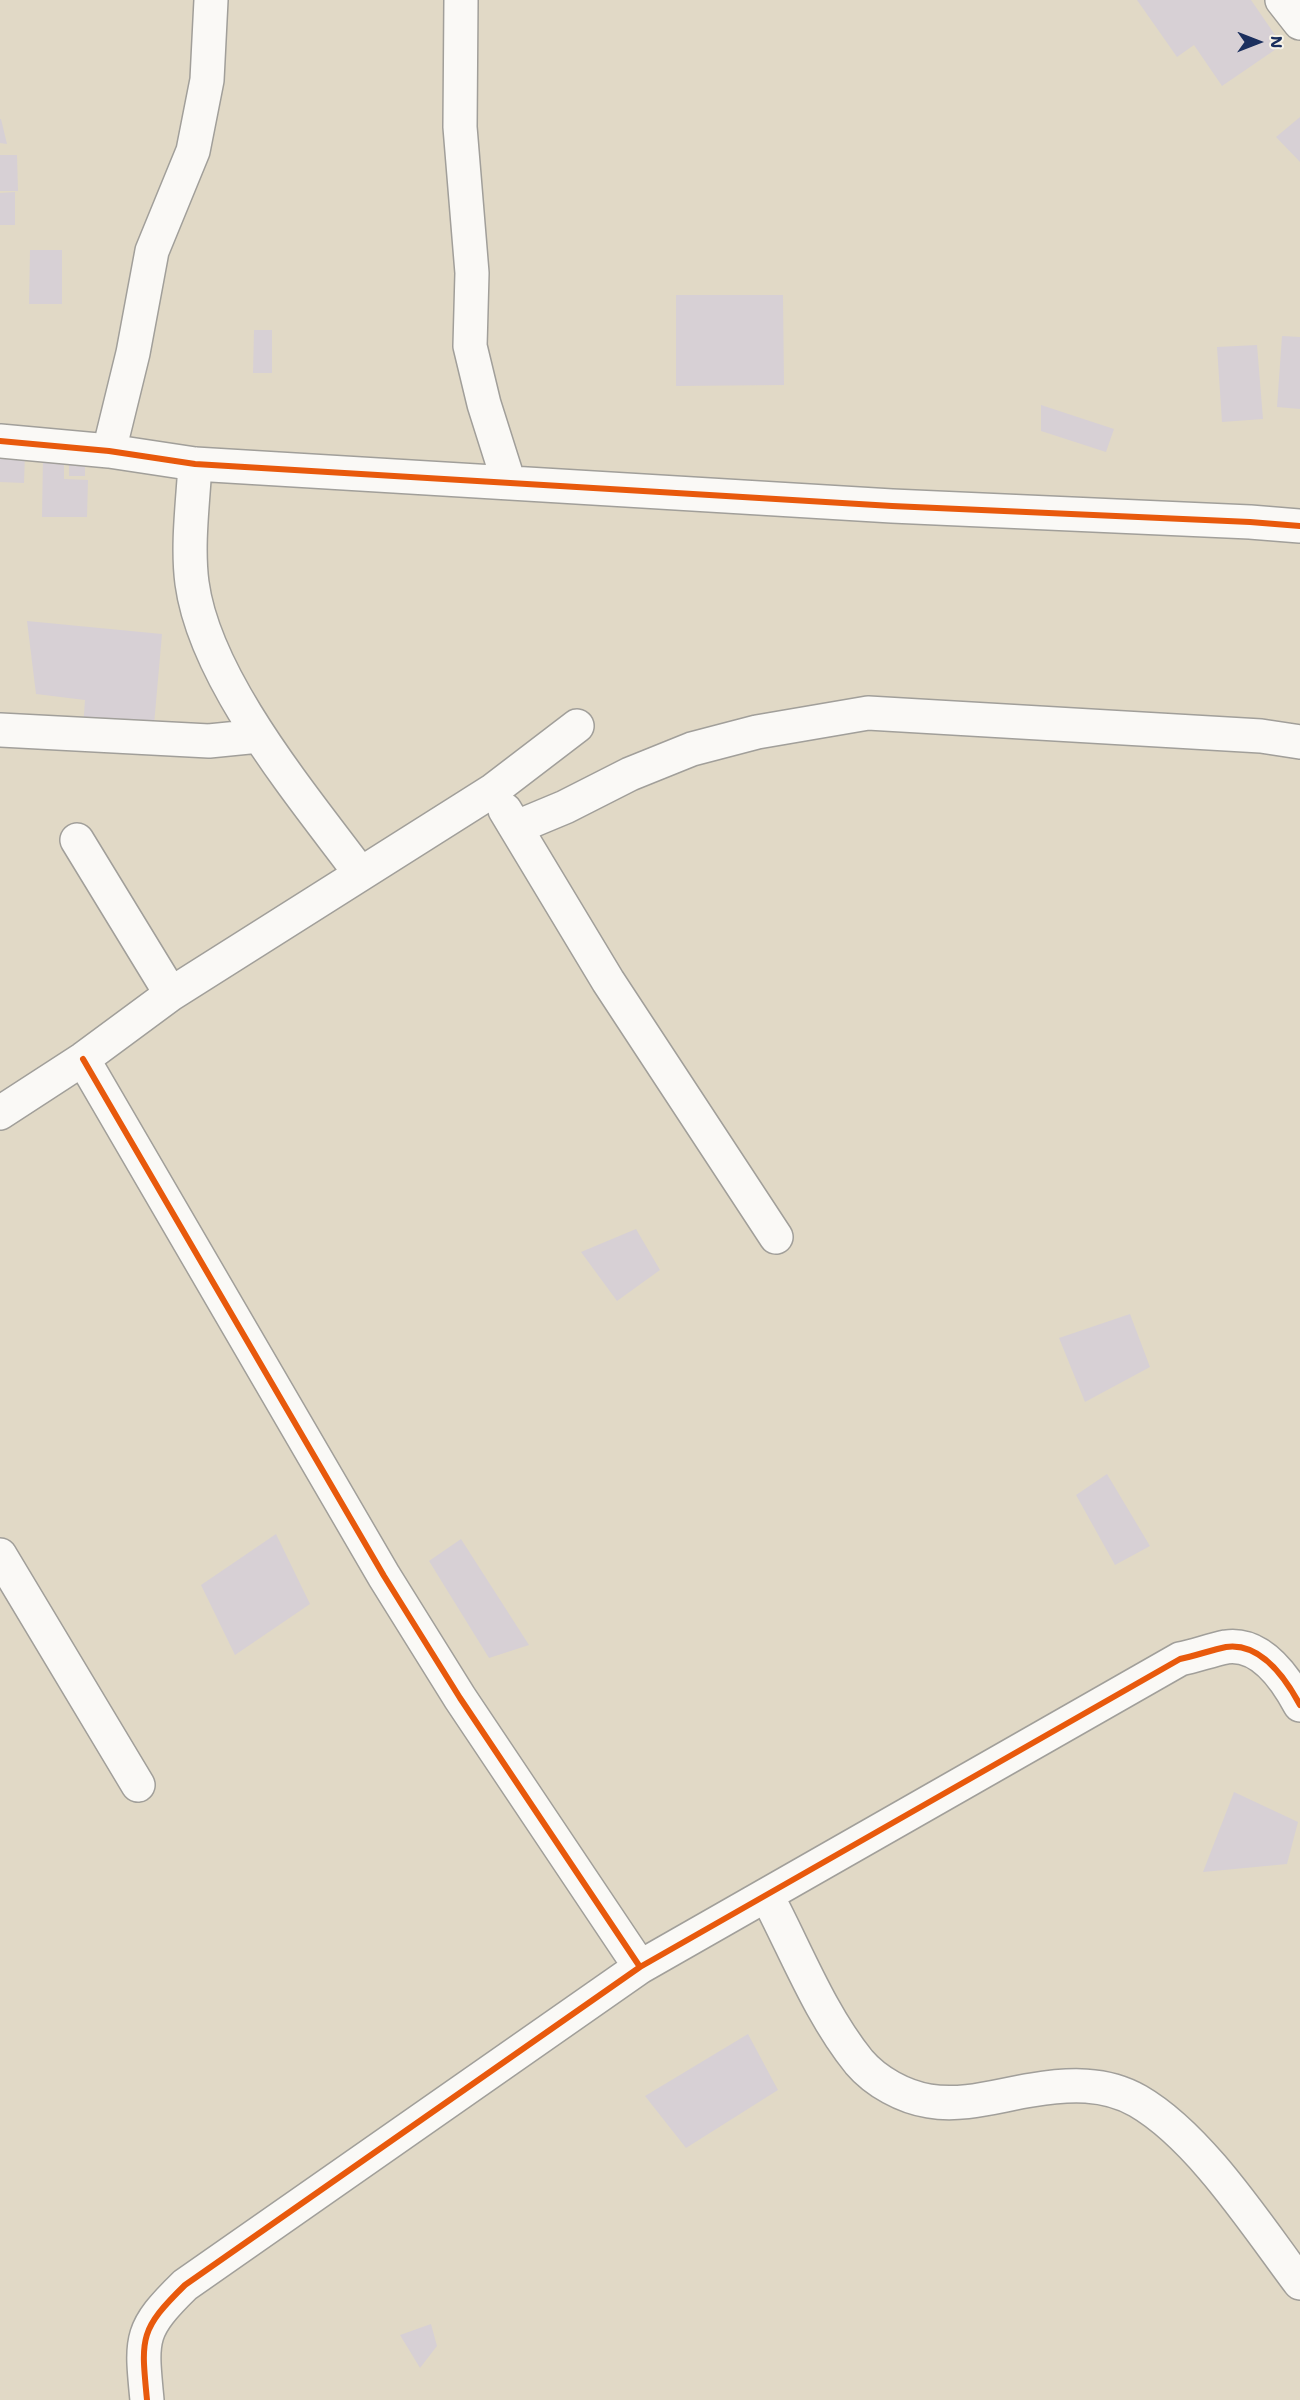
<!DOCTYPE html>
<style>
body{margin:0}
#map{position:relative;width:1300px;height:2400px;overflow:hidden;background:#e1d9c6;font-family:"Shantell Sans",sans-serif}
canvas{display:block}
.north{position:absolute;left:1228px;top:12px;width:60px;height:60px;-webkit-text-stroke:4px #f7f3e8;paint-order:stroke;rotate:90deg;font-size:16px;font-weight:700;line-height:24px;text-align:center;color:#1b2f5e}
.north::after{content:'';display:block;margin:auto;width:21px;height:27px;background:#1b2f5e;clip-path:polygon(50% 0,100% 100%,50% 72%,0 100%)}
</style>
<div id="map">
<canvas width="1300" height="2400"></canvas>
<div class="north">N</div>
</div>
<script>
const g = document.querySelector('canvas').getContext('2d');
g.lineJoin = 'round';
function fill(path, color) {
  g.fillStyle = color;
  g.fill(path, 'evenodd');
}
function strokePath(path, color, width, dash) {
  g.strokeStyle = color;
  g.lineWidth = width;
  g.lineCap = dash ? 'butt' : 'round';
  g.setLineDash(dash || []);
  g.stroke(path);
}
fill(new Path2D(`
 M1137 0H1251L1282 45 1222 86 1194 45 1177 57Z
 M1300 117V162L1276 137Z
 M0 119H1L7 144 0 143Z
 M0 155H17L18 191H0Z
 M15 192V225H0V193Z
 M30 250H62V304H29Z
 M676 295H783L784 385 676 386Z
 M254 330H272V373H253Z
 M1282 336 1300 337V409L1277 407Z
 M1257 345 1263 419 1222 422 1217 347Z
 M1041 405 1114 429 1106 452 1041 431Z
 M0 451 25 453 24 483 0 482Z
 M43 457H64V479L88 480 87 517H42Z
 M69 458H85V476H69Z
 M27 621 162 634 153 736 83 728 85 700 36 694Z
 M636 1229 660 1270 617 1301 581 1252Z
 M1130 1314 1150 1367 1085 1402 1059 1338Z
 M1107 1474 1150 1546 1115 1565 1076 1495Z
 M276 1534 310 1604 235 1655 201 1585Z
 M461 1539 529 1645 489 1658 429 1561Z
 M1234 1792 1298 1822 1287 1864 1203 1872Z
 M748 2034 778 2090 686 2148 645 2096Z
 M431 2324 437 2346 420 2368 400 2335Z`), '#d7d0d5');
const minor = new Path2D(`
 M461 0 460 127 472 273 470 346 484 404 509 483
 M1282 0 1300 23
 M0 441 109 451 195 464 892 506 1250 522 1300 526
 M109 451 133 353 152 251 193 151 207 80 211 0
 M195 464C193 502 187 545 192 583 205 680 302 795 360 873
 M0 730 209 741 259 736
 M505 810 608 981 776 1237
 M517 827 565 807 630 774 692 749 757 732 868 713 1261 736 1300 742
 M77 840 171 994
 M83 1059 384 1576 460 1698 640 1967
 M0 1113 83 1059 171 994 492 791 577 726
 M0 1555 138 1785
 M767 1896C796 1951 820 2014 859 2062 876 2082 904 2097 929 2101 964 2107 999 2095 1032 2090 1068 2084 1105 2082 1138 2101 1200 2137 1257 2226 1300 2283
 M147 2400C141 2338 139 2330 185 2285L640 1967 1180 1659C1195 1656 1211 1650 1226 1647 1261 1642 1286 1679 1300 1705`);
strokePath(minor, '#a19f9a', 36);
strokePath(minor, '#faf9f6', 33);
strokePath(new Path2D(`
 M0 441 109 451 195 464 892 506 1250 522 1300 526
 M83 1059 384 1576 460 1698 640 1967
 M147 2400C141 2338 139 2330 185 2285L640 1967 1180 1659C1195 1656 1211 1650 1226 1647 1261 1642 1286 1679 1300 1705`), '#e8590c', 6);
</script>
